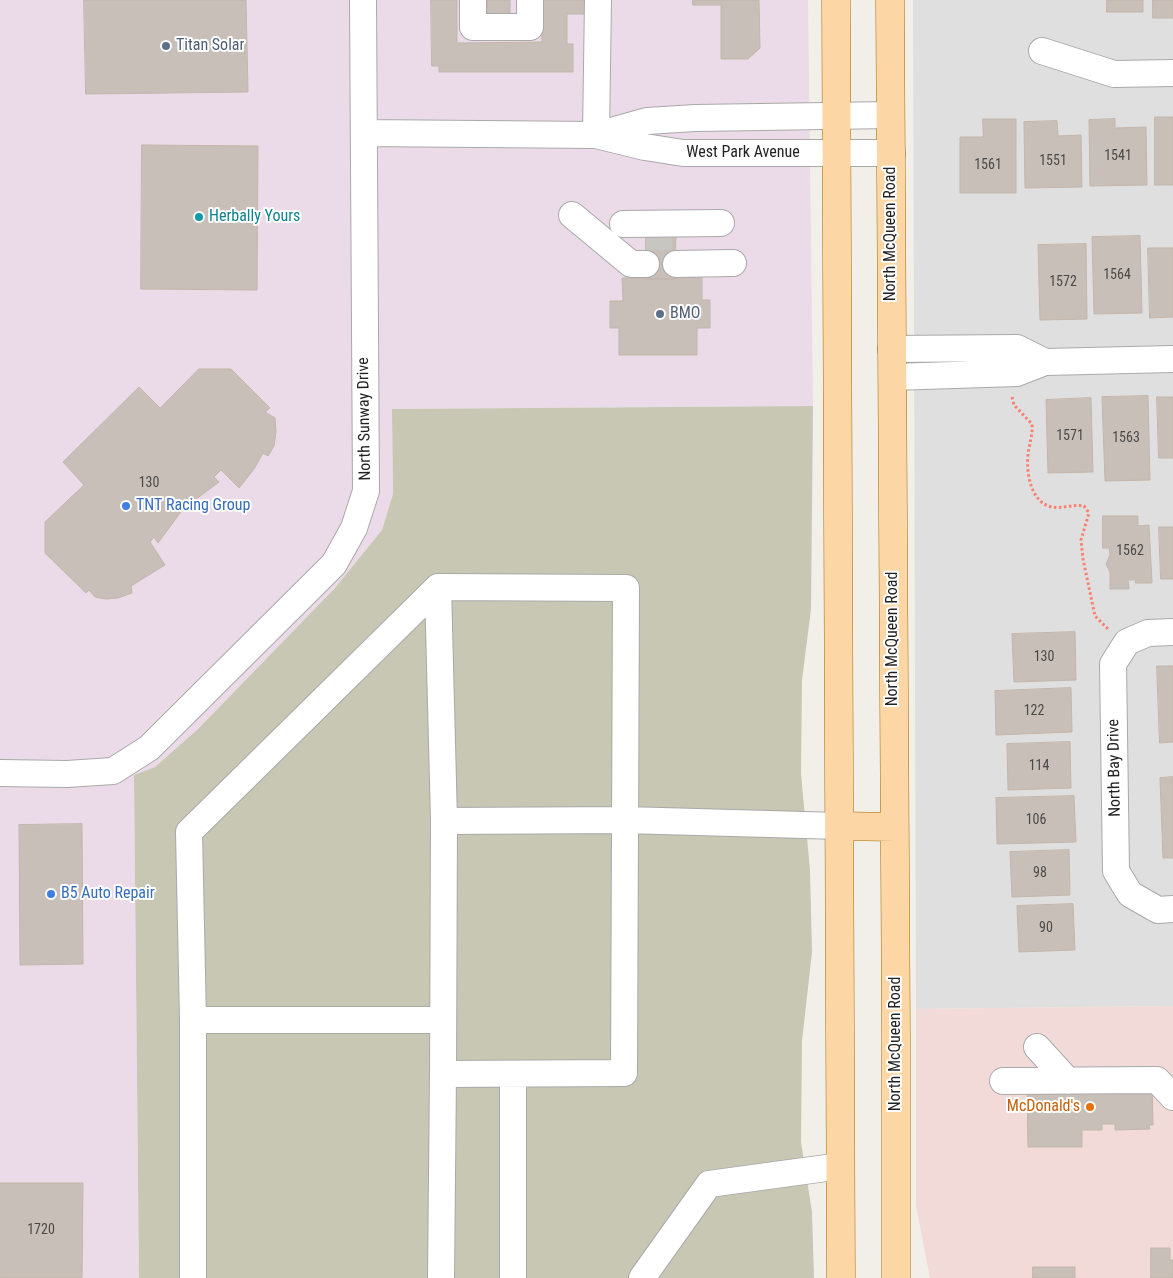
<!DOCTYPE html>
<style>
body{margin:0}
canvas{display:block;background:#f2efe9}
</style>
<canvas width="1173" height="1278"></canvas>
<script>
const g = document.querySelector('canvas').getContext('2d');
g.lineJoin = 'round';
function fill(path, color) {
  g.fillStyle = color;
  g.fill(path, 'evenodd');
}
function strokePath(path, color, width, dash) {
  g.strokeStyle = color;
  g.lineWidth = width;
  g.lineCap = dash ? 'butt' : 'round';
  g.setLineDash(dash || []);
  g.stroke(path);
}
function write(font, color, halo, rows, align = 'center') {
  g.font = font + ' "Roboto Condensed",sans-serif';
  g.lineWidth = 4;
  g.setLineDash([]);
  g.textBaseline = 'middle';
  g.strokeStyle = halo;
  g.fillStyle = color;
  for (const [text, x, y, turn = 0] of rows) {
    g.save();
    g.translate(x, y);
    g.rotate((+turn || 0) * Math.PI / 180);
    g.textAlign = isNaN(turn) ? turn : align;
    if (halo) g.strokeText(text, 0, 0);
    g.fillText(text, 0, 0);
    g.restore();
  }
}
fill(new Path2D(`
 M913 0H1173V1006L916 1009Z`), '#e0dfdf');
fill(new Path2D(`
 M1173 1006V1278H930L916 1206V1009Z`), '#f2dad9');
fill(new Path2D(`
 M0 0H808L813 406 392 409 393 494 382 530 335 588 198 729 155 767 134 775 139 1278H0Z`), '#ebdbe8');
fill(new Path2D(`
 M813 406 811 609 802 680 801 774 810 870 812 952 802 1041 801 1142 812 1212 814 1278H139L134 775 155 767 198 729 335 588 382 530 393 494 392 409Z`), '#c7c7b4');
const building = new Path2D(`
 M84 0H246L248 92 86 94Z
 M431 0H457V43L542 42 541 0H588V14H567V44H573V72H439V66H432Z
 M488 0H510V14H488Z
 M693 0H759L760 48 748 59H721V5H693Z
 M1107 0H1143V12H1107Z
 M1153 0H1173V18H1153Z
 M1155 117H1173V185H1155Z
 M983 119H1016V193H960V137H983Z
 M1115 119V128L1146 127 1147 185 1090 186 1089 120Z
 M1057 121 1058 136 1081 135 1082 187 1025 188 1024 122Z
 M142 145 258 146 257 290 141 289Z
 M646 230H676L675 279H646Z
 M1140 236 1142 313 1094 314 1092 237Z
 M1086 244 1087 319 1040 320 1038 245Z
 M1148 248H1173V317L1150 318Z
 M675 272H702V300H710V328H697V355H619V328H610V301H623L622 278 675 279Z
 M199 369H231L270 408 265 412 275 418 276 432 274 446 268 456 263 453 254 469 239 488 221 470 214 477 219 482 183 509 158 543 154 537 150 542 165 565 131 586 132 593 118 598 106 599 95 597 89 590 86 593 45 553V522L84 485 63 462 139 387 160 408Z
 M1148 396 1150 480 1105 481 1102 397Z
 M1157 397H1173V458H1159Z
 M1091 398 1093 472 1048 473 1046 400Z
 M1103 516H1138V526L1149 525 1152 583H1135L1136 580H1128L1129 589H1110V572L1106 564 1110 555 1109 548H1103Z
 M1159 527H1173V579H1161Z
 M1075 632 1076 680 1014 682 1012 634Z
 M1157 666H1173V742L1160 743Z
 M1071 688 1072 732 996 735 995 691Z
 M1070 742 1071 788 1008 790 1007 744Z
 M1173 777V858H1163L1160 778Z
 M1074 796 1076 842 997 844 996 798Z
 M82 824 83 964 20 965 19 825Z
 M1069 850 1070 895 1012 897 1010 852Z
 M1073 904 1075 950 1019 952 1017 906Z
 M1152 1081 1153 1125H1149L1150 1129 1115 1130V1124H1102V1130H1082V1147H1028L1027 1089Z
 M0 1183H83L82 1278H0Z
 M1151 1248H1170V1260H1173V1278H1151Z
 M1033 1267H1075V1278H1033Z`);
fill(building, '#c7bfb8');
strokePath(building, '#c4b6ab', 1);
strokePath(new Path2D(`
 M646 237H676`), '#c8c6c1', 26, [26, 13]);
const minor = new Path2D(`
 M473 0V27H530V0
 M1042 51 1114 74 1173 73
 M364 133 596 135 645 147 683 153H892
 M596 135 598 0
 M597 135 647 121 695 118 891 115
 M572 215 631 264H646
 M623 224 721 223
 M676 264 733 263
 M891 349 1017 348 1045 362
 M892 377 1017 373 1045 362 1173 359
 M438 587 444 821 443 1074
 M1173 632 1148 633 1127 642 1113 664 1116 871 1130 894 1158 910 1173 909
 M0 773 67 774 113 771 149 748 334 564 354 528 366 491 363 0
 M444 821 625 820 840 826
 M193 1020H443
 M1037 1047 1068 1081
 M513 1074V1278
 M1003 1081 1157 1080 1173 1097
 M193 1278V1020L189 832 438 587 626 588 624 1073 443 1074 441 1278
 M642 1278 709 1184 841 1166`);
const major = new Path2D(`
 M836 0 841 1278
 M890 0 896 1033V1278
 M840 826 894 827`);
strokePath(minor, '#a9a9a9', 28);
strokePath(major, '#a06b00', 29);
strokePath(new Path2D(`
 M1012 397 1014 405 1032 424C1033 435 1029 444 1028 455 1026 473 1031 503 1052 507 1061 509 1073 504 1084 506L1089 513 1081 540 1083 559 1095 616 1108 629`), '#fa8072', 3, [2.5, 2.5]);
strokePath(minor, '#fff', 26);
strokePath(major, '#fcd6a4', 28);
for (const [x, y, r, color] of [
 [166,46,5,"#5c6f8a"],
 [199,217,5,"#0f9aa8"],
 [660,314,5,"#5c6f8a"],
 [126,506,5,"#3f7fe0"],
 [51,894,5,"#3f7fe0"],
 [1090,1107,5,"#e8710a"]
]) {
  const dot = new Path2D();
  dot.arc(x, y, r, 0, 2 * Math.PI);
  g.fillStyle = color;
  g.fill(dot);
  strokePath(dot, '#fff', 2);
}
write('14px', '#4b4948', null, [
 ["1541",1118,156],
 ["1551",1053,161],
 ["1561",988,165],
 ["1564",1117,275],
 ["1572",1063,282],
 ["1571",1070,436],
 ["1563",1126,438],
 ["130",149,483],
 ["1562",1130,551],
 ["130",1044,657],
 ["122",1034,711],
 ["114",1039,766],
 ["106",1036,820],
 ["98",1040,873],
 ["90",1046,928],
 ["1720",41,1230]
]);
write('16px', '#4e5e75', '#fff', [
 ["Titan Solar",176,46],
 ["BMO",670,314]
], 'left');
write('16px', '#222', '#fff', [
 ["West Park Avenue",743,153],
 ["North McQueen Road",891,234,-90],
 ["North Sunway Drive",365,419,-91],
 ["North McQueen Road",893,639,-90],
 ["North Bay Drive",1115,768,-91],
 ["North McQueen Road",896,1044,-90]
]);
write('16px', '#0d838f', '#fff', [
 ["Herbally Yours",209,217]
], 'left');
write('16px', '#366cbe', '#fff', [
 ["TNT Racing Group",136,506],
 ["B5 Auto Repair",61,894]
], 'left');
write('16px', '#c56008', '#fff', [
 ["McDonald's",1080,1107]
], 'right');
</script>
